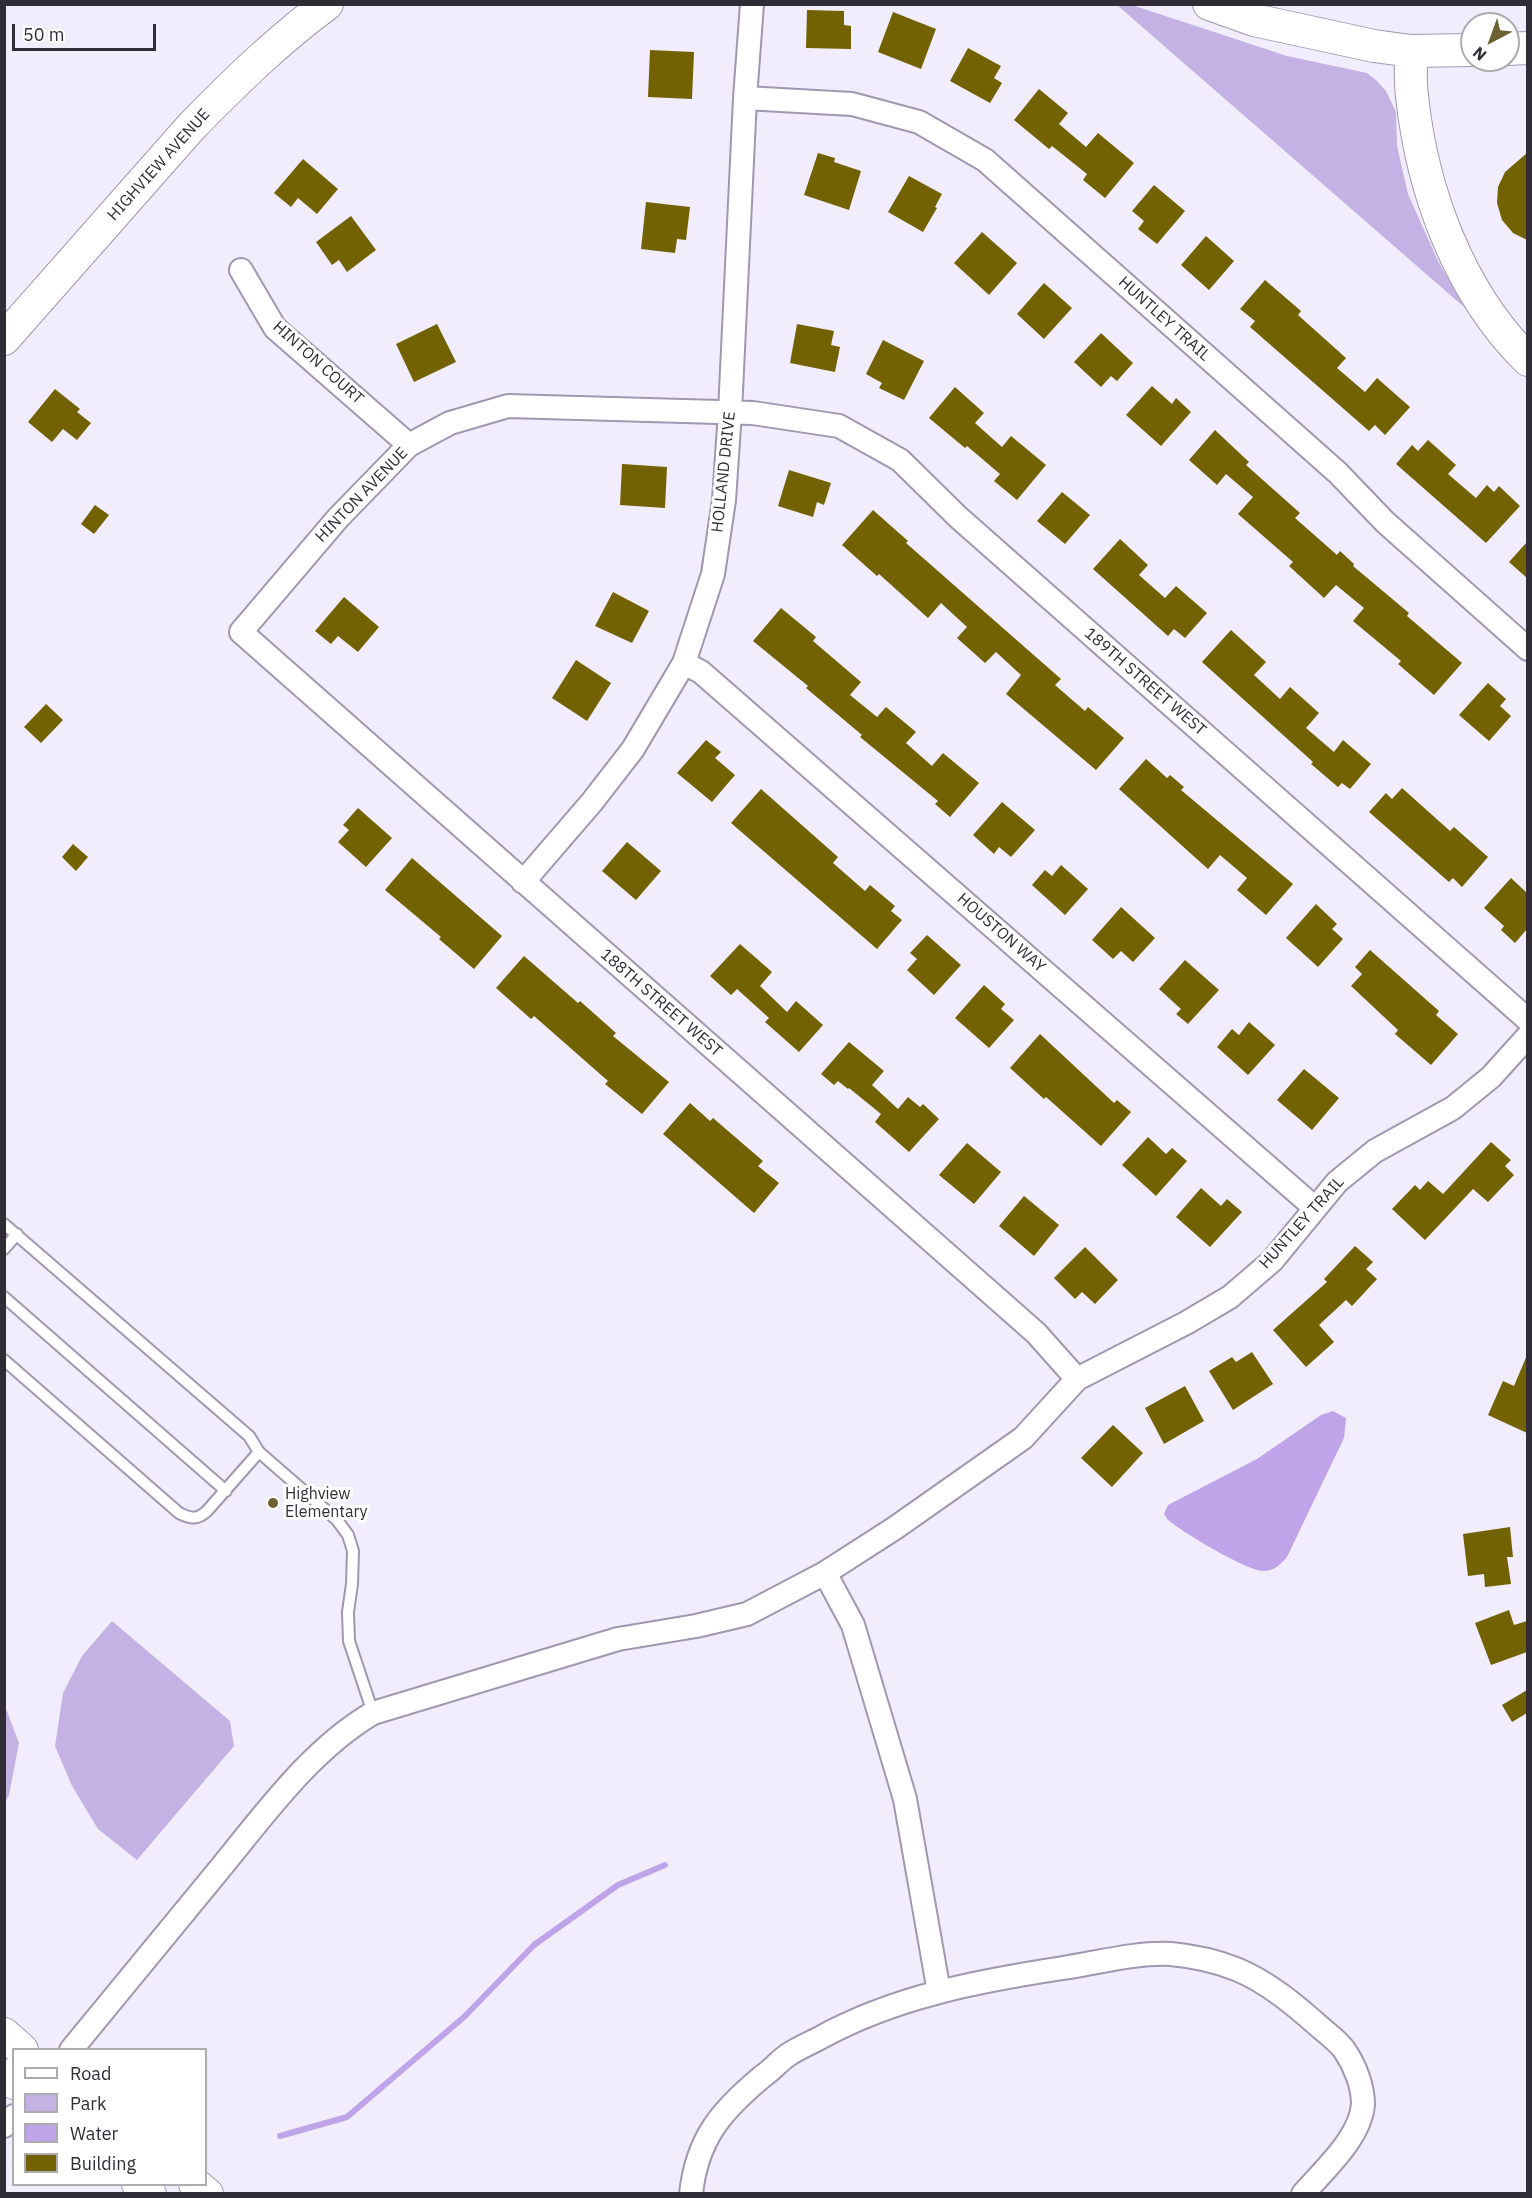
<!DOCTYPE html>
<style>
body{margin:0}
#map{position:relative;width:1532px;height:2198px;overflow:hidden;background:#f2edfd;font-family:"IBM Plex Sans",sans-serif}
canvas{display:block}
.frame{position:absolute;inset:0;border:6px solid #312d37;pointer-events:none}
.legend{position:absolute;left:12px;top:2048px;width:195px;height:138px;box-sizing:border-box;background:#fff;border:2px solid #adabaf;margin:0;padding:8px 10px;list-style:none;font-size:18px;color:#312d37}
.legend li{display:flex;align-items:center;gap:12px;height:30px}
.legend b{width:30px;border:2px solid #adabaf}
.north{position:absolute;left:1460px;top:12px;width:60px;height:60px;box-sizing:border-box;background:#fff;border:2px solid #adabaf;border-radius:50%;rotate:221deg;font-size:16px;font-weight:700;line-height:24px;text-align:center;color:#312d37}
.north::after{content:'';display:block;margin:auto;width:21px;height:27px;background:#6d622f;clip-path:polygon(50% 0,100% 100%,50% 72%,0 100%)}
.scale{position:absolute;left:12px;top:24px;width:144px;height:27px;box-sizing:border-box;border:3px solid #312d37;border-top:0;padding-left:8px;font-size:18px;line-height:21px;white-space:nowrap;color:#312d37;-webkit-text-stroke:4px #fff;paint-order:stroke}
</style>
<div id="map">
<canvas width="1532" height="2198"></canvas>
<div class="frame"></div>
<ul class="legend">
<li><b style="height:8px;background:#fff"></b>Road</li>
<li><b style="height:16px;background:#c5b2e4"></b>Park</li>
<li><b style="height:16px;background:#bfa4ea"></b>Water</li>
<li><b style="height:16px;background:#726201"></b>Building</li>
</ul>
<div class="north">N</div>
<div class="scale">50 m</div>
</div>
<script>
const g = document.querySelector('canvas').getContext('2d');
g.lineJoin = 'round';
function fill(path, color) {
  g.fillStyle = color;
  g.fill(path, 'evenodd');
}
function strokePath(path, color, width, dash) {
  g.strokeStyle = color;
  g.lineWidth = width;
  g.lineCap = dash ? 'butt' : 'round';
  g.setLineDash(dash || []);
  g.stroke(path);
}
function write(font, color, halo, rows, align = 'center') {
  g.font = font + ' "IBM Plex Sans",sans-serif';
  g.lineWidth = 6;
  g.setLineDash([]);
  g.textBaseline = 'middle';
  g.strokeStyle = halo;
  g.fillStyle = color;
  for (const [text, x, y, turn = 0] of rows) {
    g.save();
    g.translate(x, y);
    g.rotate((+turn || 0) * Math.PI / 180);
    g.textAlign = isNaN(turn) ? turn : align;
    if (halo) g.strokeText(text, 0, 0);
    g.fillText(text, 0, 0);
    g.restore();
  }
}
fill(new Path2D(`
 M1117 5H1132L1287 56 1367 73 1376 80 1386 91 1396 112 1397 146 1408 194 1438 261 1464 307Z
 M112 1621 230 1721 234 1746 137 1860 98 1829 72 1786 55 1746 63 1693 82 1656Z
 M5 1706 19 1743 9 1795 5 1803Z`), '#c5b2e4');
fill(new Path2D(`
 M1333 1411 1346 1418 1344 1438 1287 1557C1280 1565 1274 1571 1263 1571 1245 1570 1182 1532 1167 1519L1164 1514 1168 1505 1257 1459 1321 1415Z`), '#bfa4ea');
strokePath(new Path2D(`
 M280 2136 347 2117 464 2017 534 1945 618 1885 665 1865`), '#bfa4ea', 6);
fill(new Path2D(`
 M807 10 844 11V25L851 26V49L806 48Z
 M893 12 936 29 921 69 878 52Z
 M968 48 1001 66 994 78 1002 83 990 103 950 81Z
 M650 50 694 52 692 99 648 97Z
 M1039 89 1068 113 1059 124 1086 147 1098 133 1134 163 1105 198 1083 180 1087 174 1052 146 1049 149 1014 120Z
 M818 153 835 158 834 162 861 171 849 210 804 195Z
 M1527 153V240L1513 233 1502 220 1497 203 1498 187 1505 172Z
 M303 159 338 189 317 214 298 198 291 207 274 193Z
 M909 176 942 194 935 207 937 208 923 232 888 212Z
 M1154 185 1185 211 1157 244 1138 229 1144 221 1132 211Z
 M646 202 690 207 686 240 677 239 675 253 641 249Z
 M351 216 376 250 347 272 339 260 332 265 316 242Z
 M982 232 1017 263 989 295 954 263Z
 M1206 236 1234 261 1209 290 1181 265Z
 M1265 280 1301 311 1298 315 1346 358 1337 368 1365 392 1377 378 1410 407 1385 435 1375 425 1369 431 1250 327 1255 321 1240 309Z
 M1044 283 1072 308 1044 339 1017 314Z
 M437 324 456 362 414 382 396 344Z
 M797 324 834 331 831 345 840 347 835 372 790 363Z
 M1101 333 1133 363 1117 381 1111 376 1101 387 1074 362Z
 M883 340 924 361 904 400 879 388 882 383 866 374Z
 M1152 386 1172 404 1176 398 1191 412 1161 446 1126 415Z
 M955 387 984 413 975 423 1002 447 1011 436 1046 465 1017 500 994 481 1000 474 967 446 965 448 929 418Z
 M55 389 80 409 77 412 91 423 77 440 63 429 52 442 28 422Z
 M1215 430 1249 462 1246 465 1300 513 1295 518 1337 555 1340 551 1354 564 1353 566 1409 613 1407 616 1462 663 1434 695 1398 664 1401 661 1353 621 1364 608 1336 585 1324 598 1289 566 1293 562 1238 514 1253 497 1226 474 1217 485 1189 460Z
 M1428 440 1456 465 1448 474 1476 498 1487 485 1494 492 1499 486 1520 506 1486 543 1396 464 1412 445 1418 451Z
 M622 464 667 467 665 508 620 505Z
 M789 470 831 483 824 505 817 502 813 517 778 506Z
 M1062 492 1090 515 1065 544 1037 521Z
 M95 505 109 515 94 534 81 524Z
 M873 510 908 541 906 543 1061 679 1055 685 1085 711 1088 707 1124 738 1096 770 1006 694 1021 675 996 652 985 663 957 638 967 627 941 603 928 618 879 574 877 576 842 545Z
 M1120 539 1148 565 1139 575 1165 598 1176 586 1207 613 1185 638 1174 629 1168 636 1093 569Z
 M1527 542V578L1509 562Z
 M613 592 649 611 632 643 595 626Z
 M344 597 379 627 358 652 338 636 331 644 315 631Z
 M781 608 816 637 813 641 861 682 850 695 877 717 886 707 916 732 906 743 932 766 943 753 979 783 950 817 935 804 938 801 860 737 862 735 806 688 808 686 753 641Z
 M1231 630 1266 662 1254 675 1280 699 1290 687 1319 713 1306 728 1334 752 1343 740 1371 764 1350 789 1342 783 1338 787 1311 764 1313 762 1202 662Z
 M576 660 611 683 587 721 552 698Z
 M1488 683 1506 699 1500 706 1511 716 1489 741 1459 715Z
 M46 704 63 720 41 743 24 727Z
 M706 740 721 752 715 758 735 775 712 802 677 773Z
 M1146 759 1167 778 1170 775 1184 787 1181 790 1293 884 1266 915 1237 890 1247 878 1220 855 1208 869 1119 789Z
 M1402 788 1450 831 1454 827 1488 857 1462 887 1453 878 1449 882 1369 812 1386 793 1392 799Z
 M761 789 838 857 833 863 865 891 870 885 895 906 891 911 902 920 877 949 731 823Z
 M1002 802 1035 830 1011 857 999 847 994 854 973 835Z
 M358 808 392 838 366 867 338 842 349 830 343 825Z
 M627 842 661 871 636 900 602 871Z
 M73 844 88 857 76 871 62 857Z
 M412 858 502 936 474 969 439 939 441 937 385 890Z
 M1061 865 1088 889 1065 915 1032 885 1045 870 1052 876Z
 M1511 878 1527 893V929L1515 943 1501 930 1504 926 1484 908Z
 M1316 904 1337 924 1332 929 1343 939 1318 967 1286 938Z
 M1121 907 1155 938 1133 962 1121 951 1113 959 1092 940Z
 M927 935 961 965 934 995 907 970 917 959 910 953Z
 M740 944 772 972 760 986 787 1012 796 1001 823 1025 799 1052 765 1022 769 1018 737 989 731 995 710 976Z
 M1370 950 1439 1011 1436 1015 1458 1034 1431 1065 1395 1034 1398 1030 1351 986 1362 974 1355 967Z
 M524 956 578 1003 580 1001 616 1033 613 1036 669 1082 642 1114 605 1084 608 1081 534 1016 531 1019 496 988Z
 M1185 960 1219 990 1188 1024 1176 1014 1181 1009 1159 989Z
 M984 985 1005 1004 1001 1009 1014 1020 989 1048 955 1018Z
 M1249 1022 1275 1045 1248 1075 1217 1047 1232 1029 1239 1035Z
 M1040 1034 1114 1103 1117 1100 1131 1112 1101 1146 1046 1097 1044 1099 1010 1068Z
 M849 1042 884 1071 872 1085 898 1109 908 1097 920 1107 923 1104 939 1119 909 1152 875 1122 881 1114 849 1088 848 1089 838 1081 834 1085 821 1074Z
 M1304 1069 1339 1098 1312 1130 1277 1100Z
 M690 1103 710 1121 713 1118 763 1161 758 1166 779 1183 754 1213 663 1134Z
 M1148 1137 1166 1154 1172 1148 1187 1161 1156 1196 1122 1165Z
 M1491 1142 1511 1160 1505 1166 1514 1175 1488 1202 1473 1189 1425 1240 1392 1209 1415 1185 1420 1190 1428 1181 1443 1194Z
 M967 1143 1001 1172 974 1204 939 1175Z
 M1201 1188 1221 1206 1227 1199 1242 1212 1210 1247 1176 1217Z
 M1024 1196 1059 1225 1034 1256 999 1226Z
 M1355 1246 1373 1262 1366 1269 1377 1279 1352 1306 1346 1300 1319 1325 1334 1342 1306 1367 1273 1330 1327 1282 1324 1279Z
 M1085 1247 1118 1280 1095 1304 1082 1292 1075 1299 1054 1278Z
 M1252 1352 1273 1384 1233 1410 1209 1371 1232 1357 1236 1362Z
 M1527 1355V1433L1488 1415 1503 1381 1514 1386Z
 M1185 1386 1204 1421 1164 1444 1145 1408Z
 M1113 1425 1143 1453 1112 1487 1081 1458Z
 M1510 1527 1513 1557H1507L1511 1584 1485 1587 1484 1574 1468 1576 1463 1534Z
 M1509 1610 1514 1625 1527 1621V1652L1491 1665 1475 1623Z
 M1527 1690V1713L1512 1722 1502 1705Z`), '#726201');
const lane = new Path2D(`
 M4 1224 249 1436 259 1452 337 1520 348 1535 353 1551 352 1584 348 1612 349 1641 373 1713
 M4 1249 17 1234
 M4 1297 226 1491
 M4 1360 179 1513C191 1519 197 1520 207 1511L259 1452`);
const street = new Path2D(`
 M745 98 852 104 919 122 985 160 1338 473 1385 522 1528 649
 M241 270 275 328 409 445
 M684 663 701 672 1315 1208
 M523 882 592 802 633 749 684 663 713 574 724 500 730 412 745 98 752 4
 M1077 1379 1036 1333 241 632 338 518 409 445 450 423 508 406 753 413 839 426 900 460 958 517 1528 1020
 M825 1573 853 1625 905 1799 939 1992
 M71 2050C122 1988 172 1927 223 1865 267 1811 312 1749 373 1713L618 1639 696 1626 747 1614 825 1573 895 1528 1023 1438 1077 1379 1186 1323 1230 1297 1272 1261 1337 1182 1375 1151 1453 1108 1491 1077 1528 1036
 M4 2126 14 2116
 M691 2194C697 2138 722 2110 763 2076 772 2070 779 2061 788 2055 797 2049 808 2044 818 2039 893 1997 978 1981 1063 1968 1096 1963 1137 1952 1171 1954 1192 1956 1216 1961 1236 1969 1268 1982 1295 2005 1321 2028 1329 2035 1339 2042 1345 2051 1355 2066 1363 2086 1363 2104 1361 2137 1324 2170 1303 2194`);
const secondary = new Path2D(`
 M1209 4 1254 20 1374 46 1411 51 1472 50
 M1508 49 1528 48
 M1411 51C1411 66 1410 81 1412 96 1422 191 1459 292 1528 360
 M4 339 191 127C234 83 277 41 327 4
 M4 2034 22 2050
 M4 2075 14 2083
 M138 2184 150 2194
 M195 2184 207 2194`);
strokePath(lane, '#a097b0', 14);
strokePath(street, '#a097b0', 26);
strokePath(secondary, '#a097b0', 34);
strokePath(lane, '#fff', 10);
strokePath(street, '#fff', 22);
strokePath(secondary, '#fff', 32);
for (const [x, y, r, color] of [
 [273,1503,6,"#6d622f"]
]) {
  const dot = new Path2D();
  dot.arc(x, y, r, 0, 2 * Math.PI);
  g.fillStyle = color;
  g.fill(dot);
  strokePath(dot, '#fff', 2);
}
write('16px', '#312d37', '#fff', [
 ["HIGHVIEW AVENUE",159,165,-48],
 ["HUNTLEY TRAIL",1164,319,42],
 ["HINTON COURT",318,363,42],
 ["HOLLAND DRIVE",724,472,-84],
 ["HINTON AVENUE",362,495,-46],
 ["189TH STREET WEST",1145,682,41],
 ["HOUSTON WAY",1001,933,41],
 ["188TH STREET WEST",661,1003,41],
 ["HUNTLEY TRAIL",1302,1223,-48]
]);
write('16px', '#312d37', '#fff', [
 ["Highview",285,1494],
 ["Elementary",285,1512]
], 'left');
</script>
